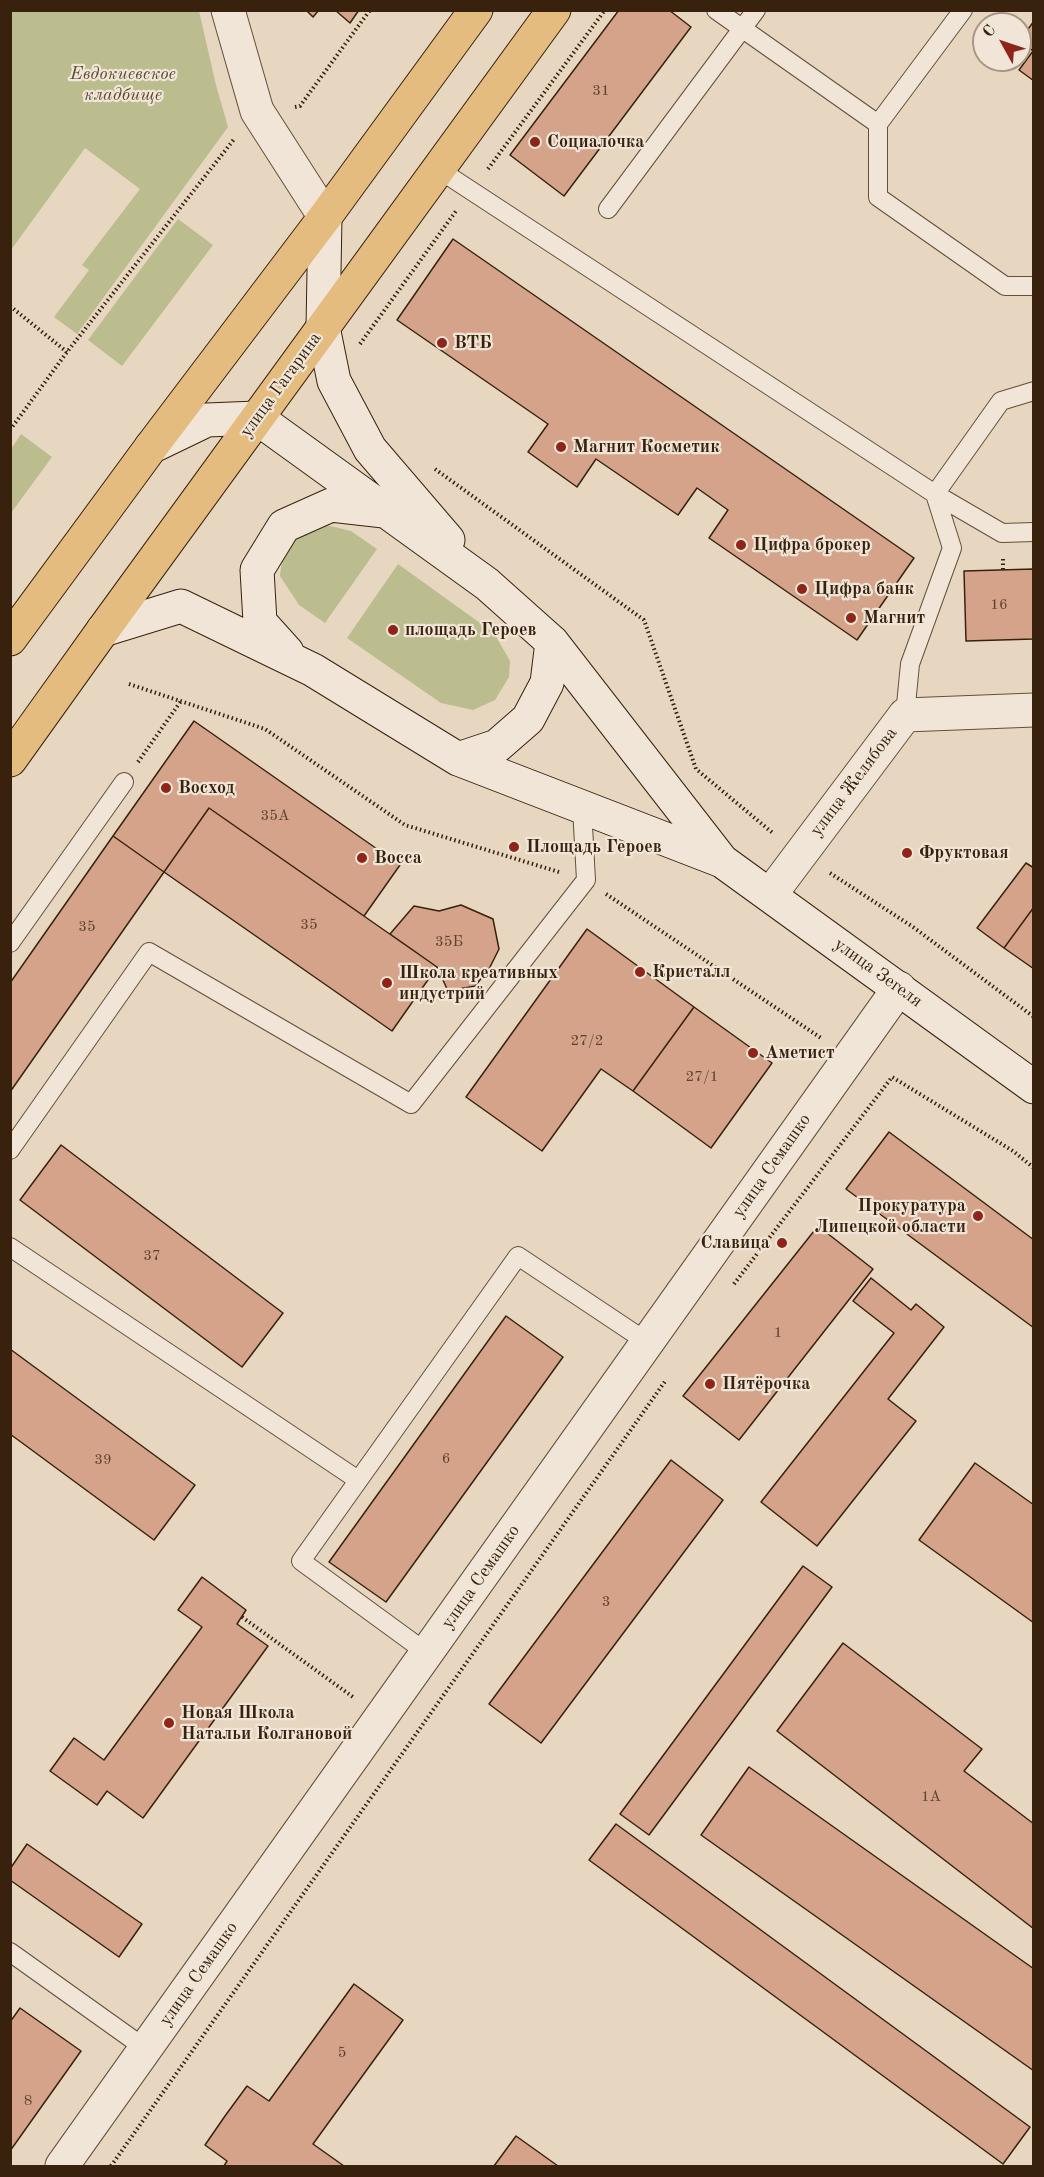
<!DOCTYPE html>
<meta charset="utf-8">
<style>
body{margin:0}
#map{position:relative;width:1044px;height:2177px;overflow:hidden;background:#e8d7c0;font-family:"Old Standard TT",serif}
canvas{display:block}
.frame{position:absolute;inset:0;border:12px solid #38220e;pointer-events:none}
.north{position:absolute;left:972px;top:12px;width:60px;height:60px;box-sizing:border-box;background:#f0e5d6;border:2px solid #a69786;border-radius:50%;rotate:310deg;font-size:16px;font-weight:700;line-height:24px;text-align:center;color:#38220e}
.north::after{content:'';display:block;margin:auto;width:21px;height:27px;background:#8f2418;clip-path:polygon(50% 0,100% 100%,50% 72%,0 100%)}
</style>
<div id="map">
<canvas width="1044" height="2177"></canvas>
<div class="frame"></div>
<div class="north">С</div>
</div>
<script>
const g = document.querySelector('canvas').getContext('2d');
g.lineJoin = 'round';
function fill(path, color) {
  g.fillStyle = color;
  g.fill(path, 'evenodd');
}
function strokePath(path, color, width, dash) {
  g.strokeStyle = color;
  g.lineWidth = width;
  g.lineCap = dash ? 'butt' : 'round';
  g.setLineDash(dash || []);
  g.stroke(path);
}
function write(font, color, halo, rows, align = 'center') {
  g.font = font + ' "Old Standard TT",serif';
  g.lineWidth = 4.5;
  g.setLineDash([]);
  g.textBaseline = 'middle';
  g.strokeStyle = halo;
  g.fillStyle = color;
  for (const [text, x, y, turn = 0] of rows) {
    g.save();
    g.translate(x, y);
    g.rotate((+turn || 0) * Math.PI / 180);
    g.textAlign = isNaN(turn) ? turn : align;
    if (halo) g.strokeText(text, 0, 0);
    g.fillText(text, 0, 0);
    g.restore();
  }
}
fill(new Path2D(`
 M11 10 199 11 216 85 228 127 77 334 54 317 89 270 82 265 140 189 85 148 11 250Z
 M178 219 213 245 122 366 88 340Z
 M21 434 52 457 11 513V449Z
 M318 523 351 531 377 549 325 623 299 605 280 576C284 543 287 537 318 523Z
 M398 564 494 633 510 661 509 677 495 700 473 710 441 703 347 638Z`), '#bbbd8e');
const building = new Path2D(`
 M306 10H319L313 17Z
 M335 10H359L350 23Z
 M619 10H669L691 27 564 196 510 155Z
 M1034 21V81L1019 70 1033 51 1020 40Z
 M453 239 914 558 857 640 709 538 728 510 697 488 678 515 596 459 577 487 528 452 548 424 397 320Z
 M1034 569V639L966 641 964 571Z
 M194 721 400 865 364 916 209 808 164 872 113 836Z
 M209 808 437 967 392 1031 164 872Z
 M113 836 164 872 10 1092V983Z
 M1026 863 1034 868V907L1004 948 977 928Z
 M461 905 493 919 499 949 489 969 475 986 448 991 437 967 390 934 414 906 439 911Z
 M1034 907V969L1004 948Z
 M587 929 694 1007 633 1091 601 1069 542 1151 466 1097Z
 M694 1007 772 1063 711 1148 633 1091Z
 M889 1132 1034 1240V1328L846 1189Z
 M61 1145 283 1313 242 1367 20 1200Z
 M818 1226 873 1269 739 1440 683 1396Z
 M871 1278 911 1310 916 1304 944 1327 888 1399 916 1421 817 1546 761 1502 894 1333 853 1301Z
 M506 1316 563 1357 386 1602 329 1562Z
 M10 1349 195 1485 154 1540 10 1434Z
 M671 1460 723 1500 541 1743 489 1704Z
 M975 1463 1034 1505V1623L919 1540Z
 M803 1566 832 1587 649 1835 620 1814Z
 M202 1577 246 1610 237 1624 268 1646 143 1818 107 1791 97 1805 50 1771 74 1738 104 1760 202 1627 178 1610Z
 M843 1643 982 1749 964 1771 1034 1824V1929L777 1731Z
 M749 1767 1034 1969V2071L701 1835Z
 M616 1824 1030 2127 1003 2164 589 1860Z
 M27 1844 142 1924 119 1957 10 1880V1869Z
 M354 1984 403 2020 313 2144 344 2166H224L227 2161 205 2145 225 2116 247 2086 269 2101Z
 M20 2008 81 2051 10 2151V2022Z
 M516 2136 558 2166H494Z`);
fill(building, '#d5a38a');
strokePath(building, '#38220e', 1.5);
const service = new Path2D(`
 M716 10 878 124 963 10
 M878 124V197L1005 286H1034
 M438 169 935 494 952 548 910 664 905 715
 M608 209 756 10
 M1034 391 1001 401 935 494 1002 533 1034 532
 M10 943 124 782
 M10 1150 149 952 411 1104 586 880 582 808
 M10 1247 358 1480
 M427 1653 301 1561 518 1256 647 1342
 M10 1952 146 2049`);
const minor = new Path2D(`
 M228 10 257 111 325 217
 M770 895 905 715 1034 710
 M62 2166 899 988`);
const secondary = new Path2D(`
 M325 217 323 327 334 381 370 449 448 540
 M151 447 207 420 257 418 487 584 552 642 722 861
 M103 630 181 606 313 670 458 759 722 861 1034 1087
 M287 652 260 622 257 570 284 526 331 505 384 511
 M458 759 497 746 528 719 547 683 552 642`);
const primary = new Path2D(`
 M10 639 151 447 325 217 476 10
 M10 760 103 630 554 10`);
strokePath(service, '#644f3a', 20);
strokePath(minor, '#644f3a', 35);
strokePath(secondary, '#38220e', 35);
strokePath(primary, '#38220e', 35);
strokePath(new Path2D(`
 M295 107 300 106 370 10
 M488 169 605 10
 M10 306 67 352
 M360 344 456 211
 M10 430 67 352 235 138
 M435 469 644 620 696 769 774 834
 M1003 559V570
 M129 684 265 729 405 825 559 872
 M138 762 181 701
 M830 873 913 927 1034 1017
 M606 894 821 1038
 M734 1284 892 1077 1013 1151 1034 1168
 M242 1617 353 1697
 M111 2166 666 1380`), '#38220e', 4, [1.5, 3]);
strokePath(service, '#f0e5d6', 18);
strokePath(minor, '#f0e5d6', 33);
strokePath(secondary, '#f0e5d6', 33);
strokePath(primary, '#e4bc80', 33);
for (const [x, y, r, color] of [
 [535,142,6,"#8f2418"],
 [442,343,6,"#8f2418"],
 [561,447,6,"#8f2418"],
 [741,545,6,"#8f2418"],
 [802,589,6,"#8f2418"],
 [851,618,6,"#8f2418"],
 [393,630,6,"#8f2418"],
 [166,788,6,"#8f2418"],
 [514,847,6,"#8f2418"],
 [907,853,6,"#8f2418"],
 [362,858,6,"#8f2418"],
 [640,972,6,"#8f2418"],
 [387,983,6,"#8f2418"],
 [753,1053,6,"#8f2418"],
 [978,1216,6,"#8f2418"],
 [782,1243,6,"#8f2418"],
 [710,1384,6,"#8f2418"],
 [169,1723,6,"#8f2418"]
]) {
  const dot = new Path2D();
  dot.arc(x, y, r, 0, 2 * Math.PI);
  g.fillStyle = color;
  g.fill(dot);
  strokePath(dot, '#f0e5d6', 2);
}
write('15px', '#5f422d', null, [
 ["31",601,91],
 ["16",999,605],
 ["35А",275,816],
 ["35",309,925],
 ["35",87,927],
 ["35Б",449,942],
 ["27/2",587,1041],
 ["27/1",702,1077],
 ["37",152,1256],
 ["1",778,1333],
 ["6",446,1459],
 ["39",103,1460],
 ["3",606,1602],
 ["1А",931,1797],
 ["5",342,2053],
 ["8",28,2101]
]);
write('italic 18px', '#59492e', '#f0e5d6', [
 ["Евдокиевское",123,74],
 ["кладбище",123,95]
]);
write('bold 18px', '#38220e', '#f0e5d6', [
 ["Социалочка",547,142],
 ["ВТБ",454,343],
 ["Магнит Косметик",573,447],
 ["Цифра брокер",753,545],
 ["Цифра банк",814,589],
 ["Магнит",863,618],
 ["площадь Героев",405,630],
 ["Восход",178,788],
 ["Площадь Героев",526,847],
 ["Фруктовая",919,853],
 ["Bocca",374,858],
 ["Кристалл",652,972],
 ["Школа креативных",399,973],
 ["индустрий",399,994],
 ["Аметист",765,1053],
 ["Прокуратура",966,1206,"right"],
 ["Липецкой области",966,1227,"right"],
 ["Славица",770,1243,"right"],
 ["Пятёрочка",722,1384],
 ["Новая Школа",181,1713],
 ["Натальи Колгановой",181,1734]
], 'left');
write('18px', '#38220e', '#f0e5d6', [
 ["улица Гагарина",281,385,-54],
 ["улица Желябова",854,782,-53],
 ["улица Зегеля",878,973,36],
 ["улица Семашко",772,1166,-55],
 ["улица Семашко",481,1577,-55],
 ["улица Семашко",199,1974,-55]
]);
</script>
